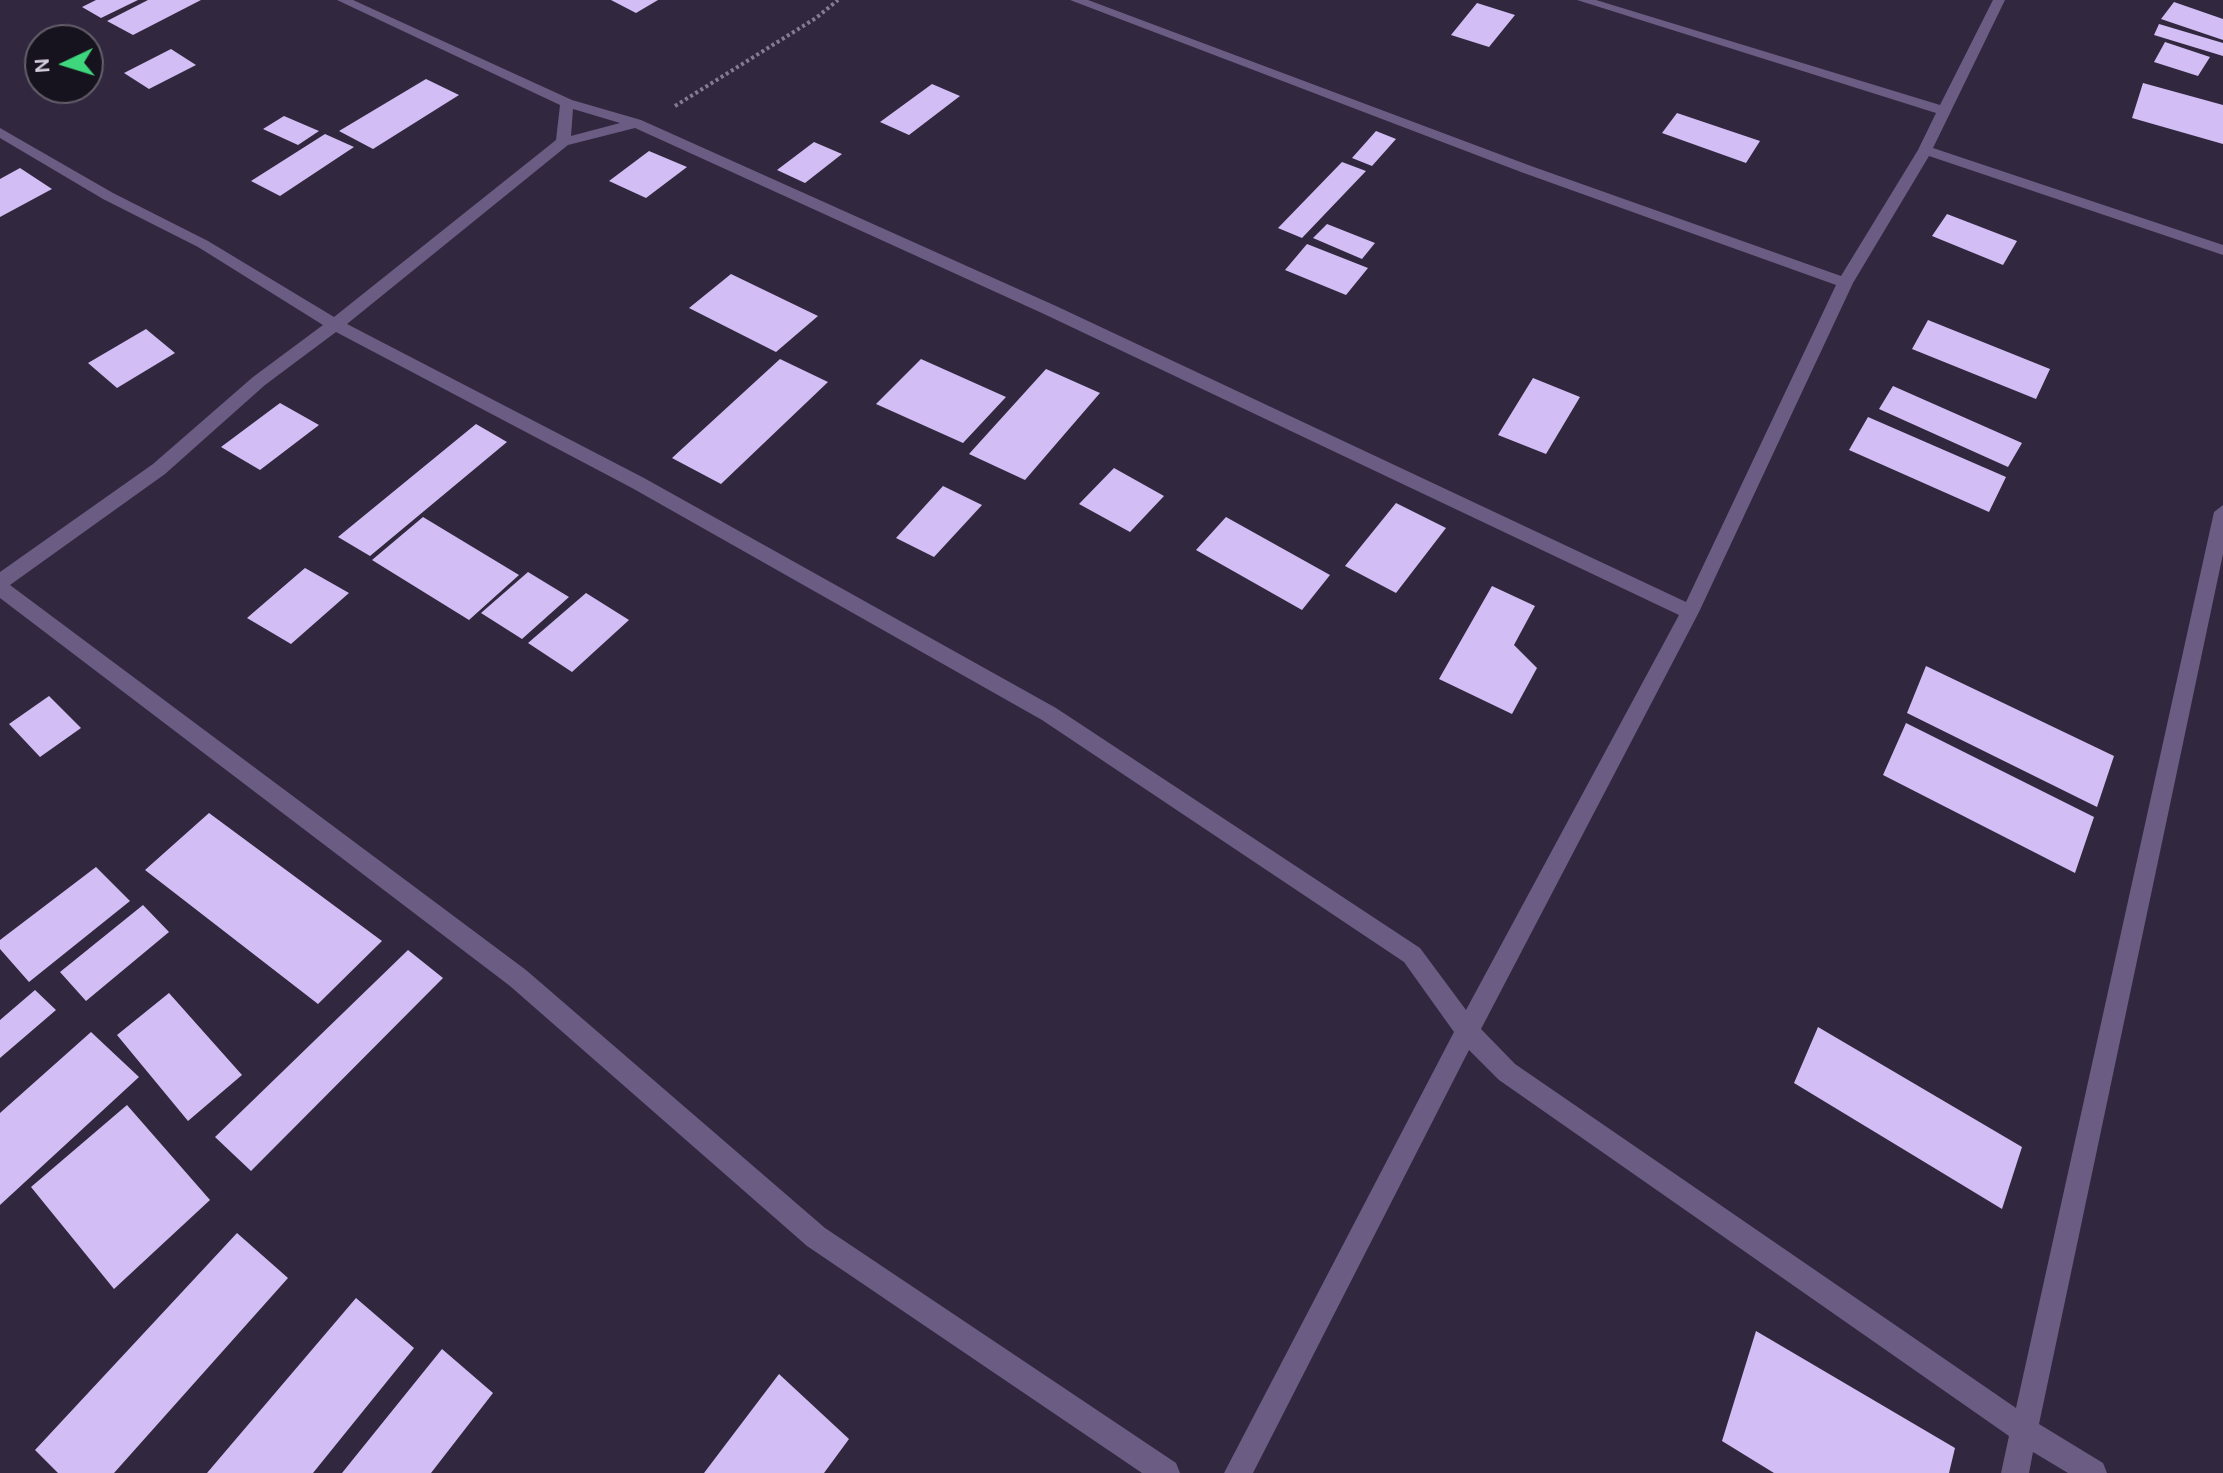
<!DOCTYPE html>
<style>
body{margin:0}
#map{position:relative;width:2223px;height:1473px;overflow:hidden;background:#31283f;font-family:Karla,sans-serif}
canvas{display:block}
.north{position:absolute;left:24px;top:24px;width:80px;height:80px;box-sizing:border-box;background:#17131e;border:2px solid #635e6b;border-radius:50%;rotate:266deg;font-size:22px;font-weight:700;line-height:32px;text-align:center;color:#d4cede}
.north::after{content:'';display:block;margin:auto;width:28px;height:36px;background:#3fd77d;clip-path:polygon(50% 0,100% 100%,50% 72%,0 100%)}
</style>
<div id="map">
<canvas width="2223" height="1473"></canvas>
<div class="north">N</div>
</div>
<script>
const g = document.querySelector('canvas').getContext('2d');
g.lineJoin = 'round';
function fill(path, color) {
  g.fillStyle = color;
  g.fill(path, 'evenodd');
}
function strokePath(path, color, width, dash) {
  g.strokeStyle = color;
  g.lineWidth = width;
  g.lineCap = dash ? 'butt' : 'round';
  g.setLineDash(dash || []);
  g.stroke(path);
}
fill(new Path2D(`
 M96 0H138L101 18 82 7Z
 M148 0H201L133 35 107 21Z
 M611 0H658L636 13Z
 M2174 2 2223 19V40L2161 19Z
 M1477 3 1515 15 1489 47 1451 35Z
 M2159 24 2223 43V56L2154 35Z
 M2165 42 2210 57 2198 76 2154 62Z
 M171 49 196 65 149 89 124 73Z
 M426 79 459 95 373 149 339 131Z
 M2143 83 2223 105V144L2132 118Z
 M932 84 960 96 909 135 880 122Z
 M1677 113 1760 141 1746 163 1662 133Z
 M284 116 319 131 298 145 263 129Z
 M1376 131 1396 139 1372 166 1352 158Z
 M325 134 354 147 280 196 251 181Z
 M814 142 842 154 805 183 777 170Z
 M649 151 687 167 646 198 609 181Z
 M1342 162 1366 171 1302 238 1278 228Z
 M20 168 52 189 0 217V179Z
 M1947 214 2017 241 2003 265 1932 236Z
 M1327 224 1375 243 1362 259 1313 238Z
 M1307 244 1368 268 1346 295 1285 270Z
 M731 274 818 316 776 352 689 308Z
 M1928 320 2050 369 2036 399 1912 349Z
 M146 329 175 353 117 388 88 363Z
 M780 359 828 382 721 484 672 458Z
 M921 359 1006 397 963 443 876 404Z
 M1046 369 1100 393 1025 480 969 454Z
 M1533 378 1580 397 1546 454 1498 435Z
 M1893 386 2022 443 2008 467 1879 409Z
 M280 403 319 425 260 470 221 447Z
 M1868 417 2006 477 1989 512 1849 450Z
 M476 424 507 442 370 556 338 537Z
 M1114 468 1164 496 1130 532 1079 504Z
 M943 486 982 505 934 557 896 538Z
 M1396 503 1446 528 1396 593 1345 566Z
 M423 517 519 575 469 620 372 560Z
 M1226 517 1330 575 1302 610 1196 550Z
 M305 568 349 593 291 644 247 618Z
 M528 572 569 597 522 639 481 613Z
 M1492 586 1535 606 1514 645 1537 668 1512 714 1439 679Z
 M586 593 629 620 572 672 528 643Z
 M1926 666 2114 756 2097 807 1907 713Z
 M49 696 81 728 40 757 9 724Z
 M1906 723 2094 817 2075 873 1883 775Z
 M209 813 382 941 318 1004 145 870Z
 M96 867 130 901 29 982 0 949V940Z
 M143 905 169 932 86 1001 60 972Z
 M408 950 443 978 251 1171 215 1137Z
 M35 990 56 1010 0 1058V1020Z
 M169 993 242 1075 188 1121 117 1035Z
 M1818 1027 2022 1147 2002 1209 1794 1083Z
 M91 1032 139 1077 0 1205V1113Z
 M127 1105 210 1200 114 1289 31 1187Z
 M237 1233 288 1278 114 1473H58L35 1450Z
 M356 1298 414 1348 313 1473H207Z
 M1756 1331 1955 1448 1949 1473H1774L1722 1441Z
 M442 1349 493 1393 431 1473H342Z
 M779 1374 849 1439 824 1473H704Z`), '#d3bdf5');
strokePath(new Path2D(`
 M675 106 816 18 838 0`), '#847c90', 4, [3, 3]);
fill(new Path2D(`
 M337 0H353L572 100 641 120 1056 306 1686 602 1836 285 1521 172 1070 0H1088L1531 166 1841 276 1918 150 1936 113 1577 0H1596L1940 105 1993 0H2005L1933 148 2223 245V255L1929 156 1853 283 1699 612 1481 1029 1515 1064 2016 1408 2214 512 2223 505V554L2039 1424 2103 1463 2107 1473H2068L2033 1452 2029 1473H2001L2009 1436 1499 1080 1469 1050 1253 1473H1224L1454 1032 1404 962 1042 720 632 488 336 332 265 385 165 474 10 585 526 970 825 1228 1176 1463 1180 1473H1142L807 1246 510 986 0 598V572L153 464 253 377 323 325 198 247 103 199 0 138V128L113 193 208 241 334 317 556 140 560 105ZM573 109 620 123 571 136ZM635 128 1044 314 1679 615 1466 1010 1420 948 1056 708 644 478 347 324 568 145Z`), '#6b5c83');
</script>
